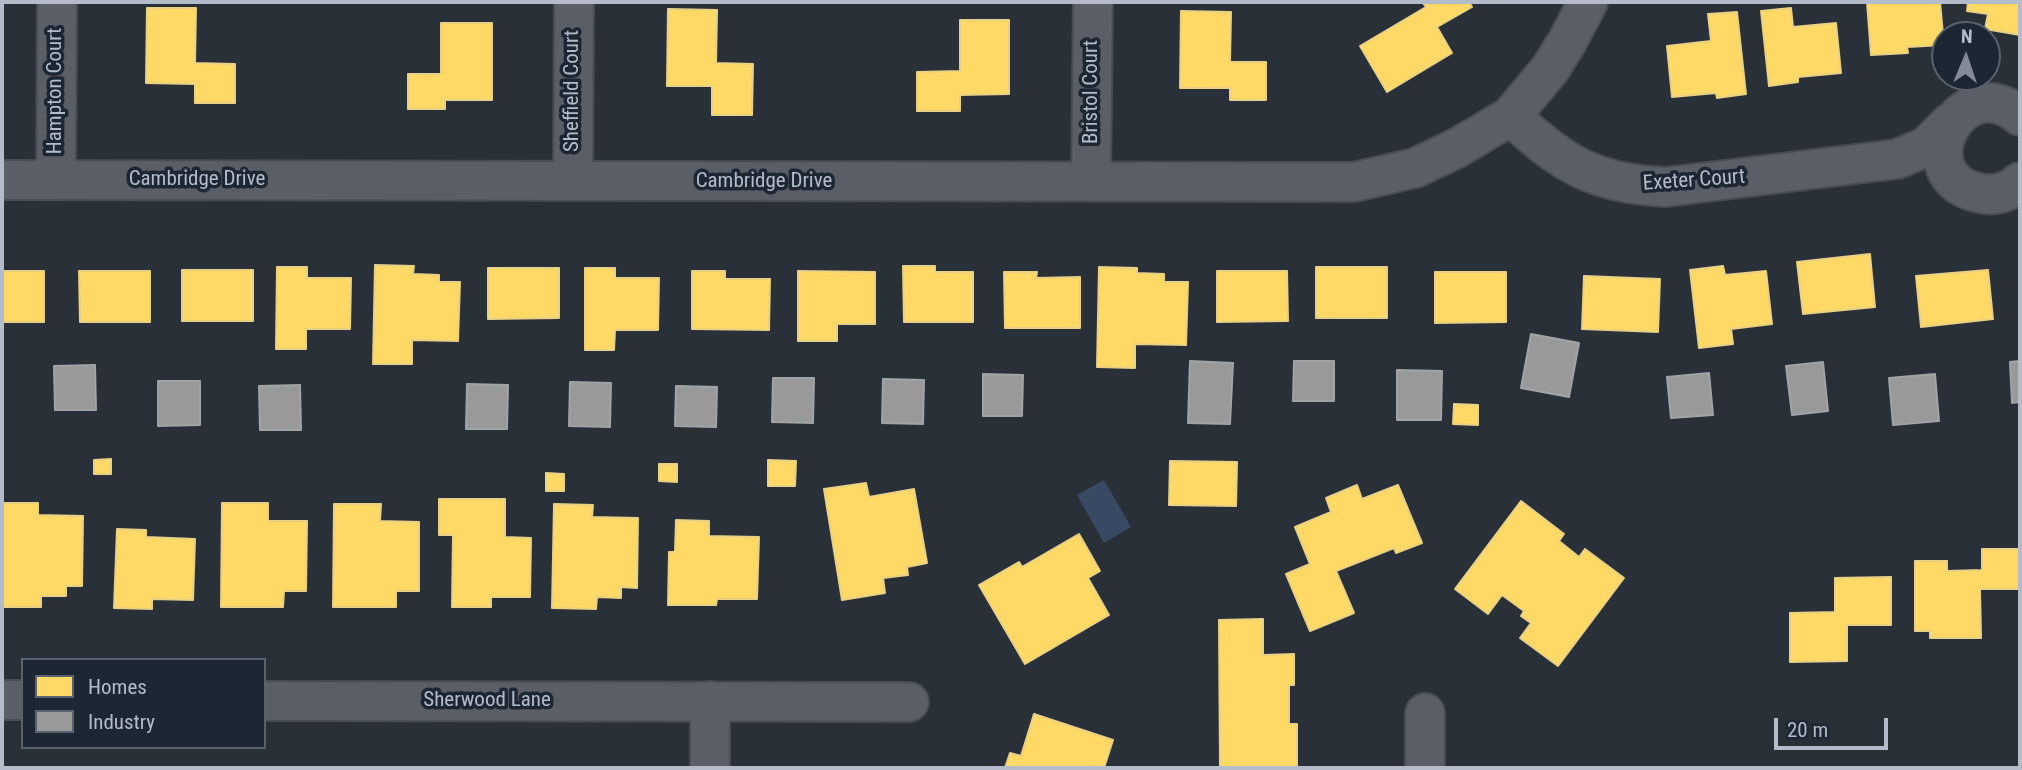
<!DOCTYPE html>
<style>
body{margin:0}
#map{position:relative;width:2022px;height:770px;overflow:hidden;background:#2a3038;font-family:"Roboto Condensed",sans-serif}
canvas{display:block}
.frame{position:absolute;inset:0;border:4px solid #b4bcc9;pointer-events:none}
.legend{position:absolute;left:21px;top:658px;width:245px;height:91px;box-sizing:border-box;background:#1d2633;border:2px solid #59626f;margin:0;padding:9px 12px;list-style:none;font-size:21px;color:#b4bcc9}
.legend li{display:flex;align-items:center;gap:14px;height:35px}
.legend b{width:35px;border:2px solid #59626f}
.north{position:absolute;left:1931px;top:21px;width:70px;height:70px;box-sizing:border-box;background:#1d2633;border:2px solid #59626f;border-radius:50%;rotate:2deg;font-size:19px;font-weight:700;line-height:28px;text-align:center;color:#b4bcc9}
.north::after{content:'';display:block;margin:auto;width:24px;height:32px;background:#848b96;clip-path:polygon(50% 0,100% 100%,50% 72%,0 100%)}
.scale{position:absolute;left:1774px;top:718px;width:114px;height:32px;box-sizing:border-box;border:4px solid #b4bcc9;border-top:0;padding-left:9px;font-size:21px;line-height:24px;white-space:nowrap;color:#b4bcc9;-webkit-text-stroke:5px #1d2633;paint-order:stroke}
</style>
<div id="map">
<canvas width="2022" height="770"></canvas>
<div class="frame"></div>
<ul class="legend">
<li><b style="height:19px;background:#ffd966"></b>Homes</li>
<li><b style="height:19px;background:#999"></b>Industry</li>
</ul>
<div class="north">N</div>
<div class="scale">20 m</div>
</div>
<script>
const g = document.querySelector('canvas').getContext('2d');
g.lineJoin = 'round';
function fill(path, color) {
  g.fillStyle = color;
  g.fill(path, 'evenodd');
}
function strokePath(path, color, width, dash) {
  g.strokeStyle = color;
  g.lineWidth = width;
  g.lineCap = dash ? 'butt' : 'round';
  g.setLineDash(dash || []);
  g.stroke(path);
}
function write(font, color, halo, rows, align = 'center') {
  g.font = font + ' "Roboto Condensed",sans-serif';
  g.lineWidth = 7;
  g.setLineDash([]);
  g.textBaseline = 'middle';
  g.strokeStyle = halo;
  g.fillStyle = color;
  for (const [text, x, y, turn = 0] of rows) {
    g.save();
    g.translate(x, y);
    g.rotate((+turn || 0) * Math.PI / 180);
    g.textAlign = isNaN(turn) ? turn : align;
    if (halo) g.strokeText(text, 0, 0);
    g.fillText(text, 0, 0);
    g.restore();
  }
}
fill(new Path2D(`
 M1104 480 1131 527 1104 543 1077 495Z`), '#384963');
const homes = new Path2D(`
 M1422 2H1469L1472 7 1437 27 1452 53 1387 92 1360 46 1426 7Z
 M1867 2H1940L1944 45 1907 47 1908 53 1871 55Z
 M1968 2H2020V35L1985 29 1988 14 1967 11Z
 M147 8H196L195 63 235 64V103H195V84L146 83Z
 M1791 8 1793 27 1836 23 1841 73 1798 77V82L1769 86 1761 11Z
 M668 9 717 10 716 63 753 64 752 115H712V86H667Z
 M1181 11 1231 12 1230 62H1266V100H1230V88H1180Z
 M1737 12 1746 94 1717 98 1716 93 1672 97 1667 46 1711 41 1708 14Z
 M960 20H1009V94L960 95V111H917V72L960 71Z
 M441 23H492V100H445V109H408V74H441Z
 M1870 254 1875 307 1803 314 1797 262Z
 M375 265 414 266 413 274 439 275V282H460L458 341 412 340V364H373Z
 M903 266H935V272H973V322H904Z
 M1723 266 1725 275 1766 271 1772 324 1731 329 1733 344 1699 348 1690 270Z
 M277 267H307V278H351L350 329H306V349H276Z
 M1099 267 1137 268V273L1164 274V282H1188L1186 345 1135 344V368L1097 367Z
 M1316 267H1387V318H1316Z
 M488 268H559V318L488 319Z
 M585 268H615V278H659L658 330H615L614 350H585Z
 M182 270H253V321H182Z
 M1988 270 1993 319 1921 327 1916 276Z
 M2 271H44V322H2Z
 M79 271H150V322H80Z
 M692 271H725V279H770L769 330 692 329Z
 M798 271 875 272V324H837V341H798Z
 M1217 271H1287L1288 321 1217 322Z
 M1004 272H1037L1036 278 1080 277V328H1005Z
 M1435 272H1506V322L1435 323Z
 M1584 276 1660 279 1658 332 1582 329Z
 M1454 404 1478 405V425L1453 424Z
 M111 459V474H94V460Z
 M768 460 796 461 795 486H768Z
 M1170 461 1237 462 1236 506 1169 505Z
 M659 464H677V482L659 481Z
 M546 473 564 474V491H546Z
 M866 483 869 497 914 489 927 563 907 567 908 575 883 578 885 593 842 600 824 489Z
 M1357 485 1362 499 1398 485 1422 543 1396 553 1394 548 1336 571 1354 613 1310 631 1286 574 1310 564 1295 527 1331 512 1326 498Z
 M439 499H505V537L531 538 530 597H491V607H452L453 535H439Z
 M1521 501 1564 534 1559 541 1579 557 1585 549 1624 578 1558 666 1520 638 1531 623 1521 616 1524 611 1502 595 1488 614 1455 589Z
 M2 503H38V515L83 516 82 586H66V596H41V607H2Z
 M222 503H268V521H307L306 591H284L283 607H221Z
 M334 504H381L380 521 419 522V591H396V607H333Z
 M554 504 593 505 592 517 638 518 637 588 621 587V598L597 597 596 609 552 608Z
 M676 520 709 521V536L759 537 757 599H717L716 605H668L669 552H675Z
 M117 529 146 530V537L195 539 193 600 152 599V609L114 608Z
 M1079 534 1100 571 1088 578 1109 615 1025 664 979 585 1019 562 1022 567Z
 M1982 549H2020V589H1980L1981 638H1930V631H1915V561H1947V571L1982 570Z
 M1891 577V625H1847V661L1790 662V613L1835 612V578Z
 M1263 619V655L1294 654V685H1289V724H1297V768H1220L1219 620Z
 M1034 714 1113 740 1104 768H1005L1010 753 1021 756Z`);
fill(homes, '#ffd966');
strokePath(homes, '#e8d084', 2);
const industry = new Path2D(`
 M1531 334 1579 343 1569 397 1521 388Z
 M1190 361 1233 363 1230 424 1188 423Z
 M1294 361H1334V401H1293Z
 M2020 361V402L2012 403 2010 362Z
 M1823 362 1828 411 1792 415 1786 366Z
 M95 365 96 410H55L54 366Z
 M1397 370 1442 371 1441 420H1397Z
 M1709 373 1713 415 1671 418 1667 377Z
 M983 374 1023 375 1022 416H983Z
 M1935 374 1939 421 1893 425 1889 378Z
 M773 378H814L813 423 772 422Z
 M883 379 924 380 923 424 882 423Z
 M158 381H200V425L158 426Z
 M570 382 611 383 610 427 569 426Z
 M467 384 508 385 507 429H466Z
 M300 385 301 430H260L259 386Z
 M676 386 717 387 716 427 675 426Z`);
fill(industry, '#999');
strokePath(industry, '#a1a4a7', 2);
const street = new Path2D(`
 M1511 116C1562 164 1595 184 1666 187L1897 159 1926 147 1950 123
 M2020 116C1961 66 1906 173 1975 192 1992 197 2007 194 2020 182
 M2 180 1354 182 1415 168 1457 148 1511 116 1550 69 1567 42 1588 2
 M56 180 57 2
 M573 181 574 2
 M1091 182 1093 2
 M2 700H23
 M264 701 909 702
 M710 701V768
 M1425 713V768`);
strokePath(street, '#484c53', 42);
strokePath(street, '#5a5e66', 38);
write('21px', '#b4bcc9', '#1d2633', [
 ["Hampton Court",56,91,-90],
 ["Sheffield Court",573,91,-90],
 ["Bristol Court",1092,92,-90],
 ["Cambridge Drive",197,180],
 ["Exeter Court",1694,181,-4],
 ["Cambridge Drive",764,182],
 ["Sherwood Lane",487,701]
]);
</script>
